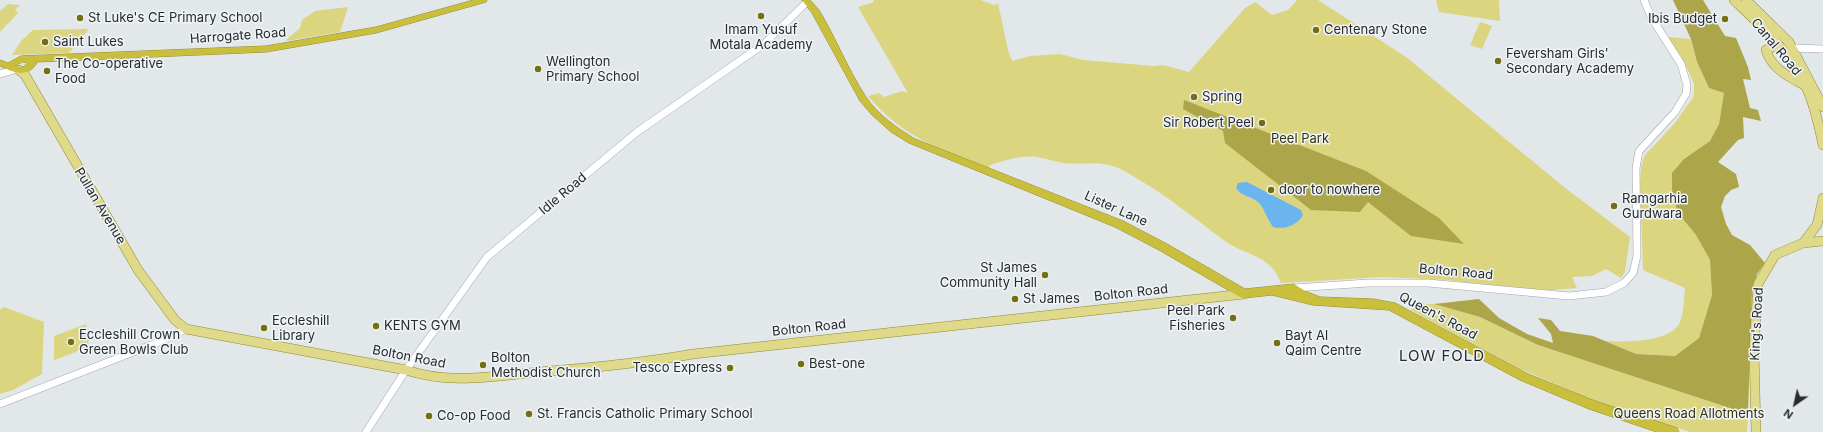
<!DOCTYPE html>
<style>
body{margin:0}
#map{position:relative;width:1823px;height:432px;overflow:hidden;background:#e2e7ea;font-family:Inter,sans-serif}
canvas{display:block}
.north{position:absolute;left:1775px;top:384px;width:40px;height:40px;-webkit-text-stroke:3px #eff4f8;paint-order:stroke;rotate:214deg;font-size:11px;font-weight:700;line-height:16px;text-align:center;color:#282a2b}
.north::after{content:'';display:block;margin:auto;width:14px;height:18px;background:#282a2b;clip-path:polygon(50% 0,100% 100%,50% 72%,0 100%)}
</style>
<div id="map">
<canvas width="1823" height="432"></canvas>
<div class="north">N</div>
</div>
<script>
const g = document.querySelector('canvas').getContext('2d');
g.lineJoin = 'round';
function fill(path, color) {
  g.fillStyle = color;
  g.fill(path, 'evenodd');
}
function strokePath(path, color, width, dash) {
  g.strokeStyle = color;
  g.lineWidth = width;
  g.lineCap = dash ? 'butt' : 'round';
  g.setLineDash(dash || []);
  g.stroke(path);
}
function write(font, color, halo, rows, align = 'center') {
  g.font = font + ' Inter,sans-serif';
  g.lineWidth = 3;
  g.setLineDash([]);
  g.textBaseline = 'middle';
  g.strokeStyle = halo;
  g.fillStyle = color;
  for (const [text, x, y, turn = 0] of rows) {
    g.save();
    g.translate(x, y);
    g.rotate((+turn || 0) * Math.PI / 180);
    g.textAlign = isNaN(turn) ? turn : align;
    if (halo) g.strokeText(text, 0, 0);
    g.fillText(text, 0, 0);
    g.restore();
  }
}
fill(new Path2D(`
 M873 0H981L994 5 998 3 1008 50 1012 61 1030 56 1060 54 1083 60 1154 66 1163 65 1189 72 1245 8 1255 2 1272 15 1288 10 1297 0H1318L1406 57 1564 187 1630 237 1625 272 1621 278 1606 269 1592 276 1572 277 1577 288 1543 291 1446 280 1382 277 1281 283C1270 254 1248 257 1225 241 1196 220 1168 196 1136 178 1128 173 1119 167 1109 165 1094 161 1079 165 1064 163 1055 162 1046 158 1037 157 1021 155 1006 160 990 165L989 168C939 149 904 138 868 96L879 93 884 97 902 91 908 93 858 7 874 2Z
 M1436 0H1499L1500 21 1439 12Z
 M8 4 20 5 15 10 18 13 0 32V11Z
 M348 7 340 32 287 41V39L300 28 302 20 315 11Z
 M1480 22 1492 26 1482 49 1470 45Z
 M89 29 69 53 12 55 21 41 33 30Z
 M1668 37 1691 39 1697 62 1709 88 1724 93 1719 124 1710 141 1684 159 1678 213 1696 235 1710 260 1712 295 1699 338 1675 356 1636 354 1605 341C1623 342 1671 343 1680 322 1684 312 1684 299 1685 288L1643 270 1640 183 1641 167 1645 155 1675 123 1694 96V84L1688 70Z
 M1414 304H1434L1480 317 1538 345 1748 414 1747 432H1690L1597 402 1518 368 1411 310Z
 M4 307 44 322 42 374 13 390 0 394V310Z
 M86 324 89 347 54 360V336Z`), '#dbd580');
fill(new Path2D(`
 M1673 0H1703L1725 36 1736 38 1748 67 1751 80 1743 79 1750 108 1758 110 1761 121 1743 117 1744 138 1738 140 1718 162 1736 174 1739 187 1731 190 1725 196 1721 207 1726 224 1732 235 1750 245 1765 263 1757 274 1752 291 1748 414 1538 345 1480 317 1434 304 1479 299 1499 318 1527 334 1553 343 1551 334 1538 318 1551 320 1560 331 1593 336 1636 354 1675 356 1699 338 1712 295 1710 260 1696 235 1678 213 1672 191V173L1684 159 1710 141 1719 124 1724 93 1709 88 1697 62 1691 39Z
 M1184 100 1366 171 1439 218 1464 244 1411 236 1368 202 1360 212 1311 210 1225 143 1223 131 1183 109Z`), '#aca549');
fill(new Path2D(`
 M1247 182 1301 210 1303 215C1298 225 1284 230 1273 227 1267 219 1264 207 1258 202 1251 196 1242 197 1236 188L1238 183Z`), '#6ab5f0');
const minor = new Path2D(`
 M1793 48 1823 49
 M0 74 14 70
 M1294 288 1368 283H1428L1569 296 1606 292 1624 283 1633 273 1637 256 1636 168 1639 151 1675 112 1686 94 1687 85 1681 64 1651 17 1644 0
 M0 404 154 344 186 329
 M366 432 406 370 487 257 637 132 764 44 807 2`);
const major = new Path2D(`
 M1734 0C1761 26 1793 55 1807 89 1815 107 1819 126 1823 145
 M1746 0 1789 42 1823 107
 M1782 48 1772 47 1766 50C1771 68 1789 77 1804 85
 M19 70 25 75 138 270 175 320 186 329 406 370C451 385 493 376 539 372 591 368 642 363 693 354L1244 294
 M1803 243 1817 225 1823 198
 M1756 432 1754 349 1758 284 1775 255 1803 243 1823 241`);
const highway = new Path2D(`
 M474 0H487L486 2 376 33 266 52 36 62 37 63C27 78 14 73 0 66V60L8 63 21 56 266 46 376 27ZM23 62 28 63 23 67 15 66Z
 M802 0H810L819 10C836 38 848 70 866 97 878 115 897 128 915 139L1123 221 1167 244 1245 289 1294 284 1305 291 1320 297 1373 299 1395 303 1528 374 1595 401 1677 428 1679 432H1657L1589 409 1520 380 1389 310 1313 305 1272 295 1244 298 1240 297 1159 250 1115 227 909 143 891 132 872 115 860 101 812 13Z`);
strokePath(minor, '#a2a6a9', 8);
strokePath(major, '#918b36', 10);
strokePath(highway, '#918b36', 1);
strokePath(minor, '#fff', 7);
strokePath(major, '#dfd98a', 9);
fill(highway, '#c9bf3c');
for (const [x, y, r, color] of [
 [761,16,4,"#766f0f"],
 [80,18,4,"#766f0f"],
 [1725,19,4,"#766f0f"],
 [1316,30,4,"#766f0f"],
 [45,42,4,"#766f0f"],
 [1498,61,4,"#766f0f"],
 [538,69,4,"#766f0f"],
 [47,71,4,"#766f0f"],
 [1194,97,4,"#766f0f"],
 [1262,123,4,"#766f0f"],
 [1271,190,4,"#766f0f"],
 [1614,206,4,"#766f0f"],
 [1045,275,4,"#766f0f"],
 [1015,299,4,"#766f0f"],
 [1233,318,4,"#766f0f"],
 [376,326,4,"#766f0f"],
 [264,328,4,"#766f0f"],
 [71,342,4,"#766f0f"],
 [1277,343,4,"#766f0f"],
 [801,364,4,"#766f0f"],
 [483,365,4,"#766f0f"],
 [730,368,4,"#766f0f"],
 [529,414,4,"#766f0f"],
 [429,416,4,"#766f0f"]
]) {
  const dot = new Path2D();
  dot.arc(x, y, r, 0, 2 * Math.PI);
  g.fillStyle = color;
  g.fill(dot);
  strokePath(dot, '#eff4f8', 1.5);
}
write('13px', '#282a2b', '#eff4f8', [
 ["St Luke's CE Primary School",88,18],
 ["Ibis Budget",1717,19,"right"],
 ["Imam Yusuf",761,30,"center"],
 ["Motala Academy",761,45,"center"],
 ["Centenary Stone",1324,30],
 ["Saint Lukes",53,42],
 ["Feversham Girls'",1506,54],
 ["Secondary Academy",1506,69],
 ["Wellington",546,62],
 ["Primary School",546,77],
 ["The Co-operative",55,64],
 ["Food",55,79],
 ["Spring",1202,97],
 ["Sir Robert Peel",1254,123,"right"],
 ["door to nowhere",1279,190],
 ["Ramgarhia",1622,199],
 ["Gurdwara",1622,214],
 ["St James",1037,268,"right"],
 ["Community Hall",1037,283,"right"],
 ["St James",1023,299],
 ["Peel Park",1225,311,"right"],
 ["Fisheries",1225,326,"right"],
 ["Eccleshill",272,321],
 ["Library",272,336],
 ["KENTS GYM",384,326],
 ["Eccleshill Crown",79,335],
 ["Green Bowls Club",79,350],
 ["Bayt Al",1285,336],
 ["Qaim Centre",1285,351],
 ["Bolton",491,358],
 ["Methodist Church",491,373],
 ["Best-one",809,364],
 ["Tesco Express",722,368,"right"],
 ["St. Francis Catholic Primary School",537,414],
 ["Co-op Food",437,416]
], 'left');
write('13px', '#282a2b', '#eff4f8', [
 ["Harrogate Road",238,36,-4],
 ["Canal Road",1776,47,50],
 ["Idle Road",563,194,-40],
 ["Pullan Avenue",100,206,59],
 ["Lister Lane",1116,209,24],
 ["Bolton Road",1456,272,5],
 ["Bolton Road",1131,293,-6],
 ["Queen's Road",1438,316,28],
 ["King's Road",1757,324,-87],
 ["Bolton Road",809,328,-6],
 ["Bolton Road",409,357,11]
]);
write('13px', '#36330b', '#eff4f8', [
 ["Peel Park",1300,139],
 ["Queens Road Allotments",1689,414]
]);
g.letterSpacing = '1px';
write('15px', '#282a2b', '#eff4f8', [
 ["LOW FOLD",1442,356]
]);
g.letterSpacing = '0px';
</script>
